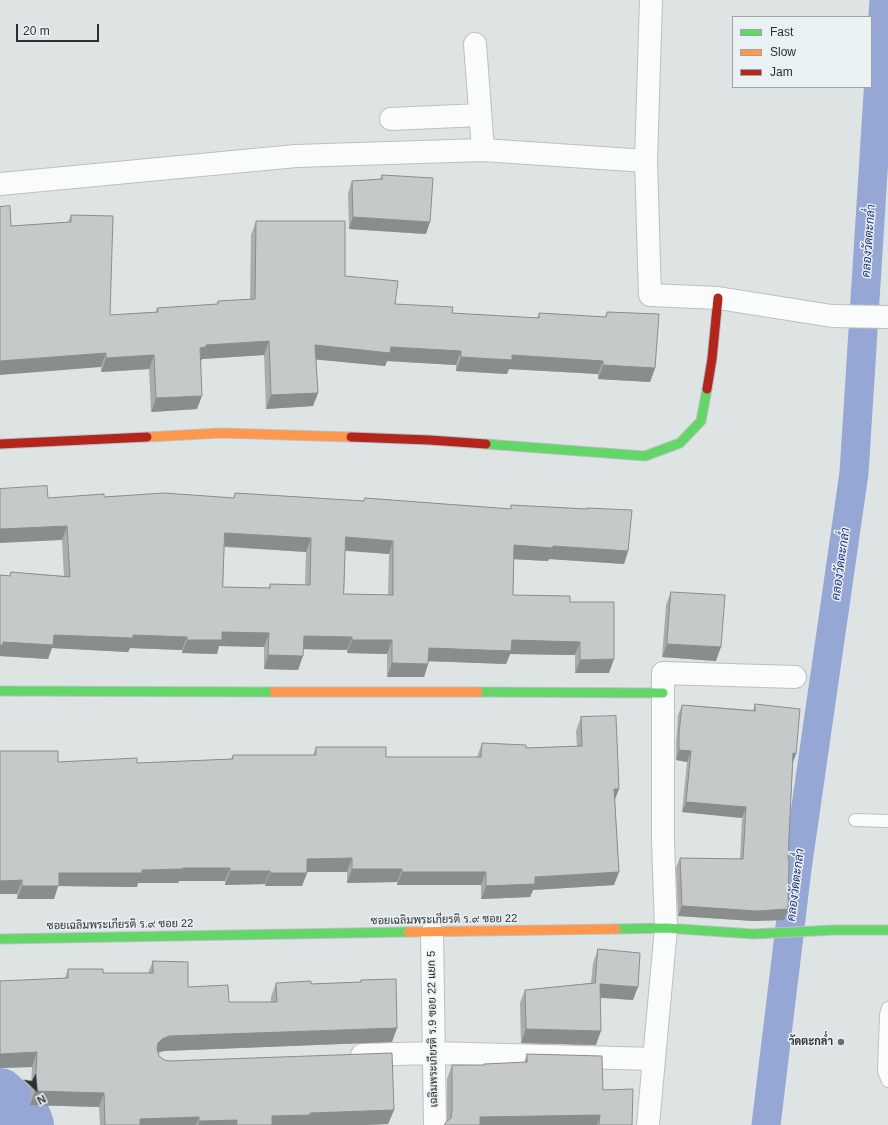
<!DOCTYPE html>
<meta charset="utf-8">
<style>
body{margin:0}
#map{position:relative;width:888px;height:1125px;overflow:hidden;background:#dee3e4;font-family:Helvetica,sans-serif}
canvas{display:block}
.legend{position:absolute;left:732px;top:16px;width:140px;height:72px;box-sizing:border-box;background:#e9f1f4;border:1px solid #9da3a5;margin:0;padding:5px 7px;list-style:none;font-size:12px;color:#2c2f2f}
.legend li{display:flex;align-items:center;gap:8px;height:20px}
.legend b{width:20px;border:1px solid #9da3a5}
.north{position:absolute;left:16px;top:1069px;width:40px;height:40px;-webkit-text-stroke:3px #e9f1f4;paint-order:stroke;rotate:153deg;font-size:11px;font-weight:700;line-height:16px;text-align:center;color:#2c2f2f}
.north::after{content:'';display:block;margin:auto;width:14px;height:18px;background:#2c2f2f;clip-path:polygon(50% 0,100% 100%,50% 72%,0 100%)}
.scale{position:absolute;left:16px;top:24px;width:83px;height:18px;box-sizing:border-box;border:2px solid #2c2f2f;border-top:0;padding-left:5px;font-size:12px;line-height:14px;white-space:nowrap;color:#2c2f2f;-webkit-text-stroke:3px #e9f1f4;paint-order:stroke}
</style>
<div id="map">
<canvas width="888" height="1125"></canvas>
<ul class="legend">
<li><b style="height:5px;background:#63d668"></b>Fast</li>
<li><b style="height:5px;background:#ff974d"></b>Slow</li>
<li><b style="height:5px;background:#b3261e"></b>Jam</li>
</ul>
<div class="north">N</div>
<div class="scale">20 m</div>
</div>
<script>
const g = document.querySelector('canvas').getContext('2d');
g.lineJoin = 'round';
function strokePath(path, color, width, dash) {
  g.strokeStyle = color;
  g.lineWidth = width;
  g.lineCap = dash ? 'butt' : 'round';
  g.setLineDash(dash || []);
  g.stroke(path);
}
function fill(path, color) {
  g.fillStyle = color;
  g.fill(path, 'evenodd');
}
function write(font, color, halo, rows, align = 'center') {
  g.font = font + ' Helvetica,Sarabun,sans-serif';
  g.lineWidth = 3;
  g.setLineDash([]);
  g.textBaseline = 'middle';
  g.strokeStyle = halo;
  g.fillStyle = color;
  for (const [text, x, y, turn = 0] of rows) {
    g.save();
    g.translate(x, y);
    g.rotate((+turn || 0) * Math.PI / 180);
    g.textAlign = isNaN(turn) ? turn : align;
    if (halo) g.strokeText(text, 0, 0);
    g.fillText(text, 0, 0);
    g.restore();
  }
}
strokePath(new Path2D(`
 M766 1125 797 869 854 473 884 0`), '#96a6d5', 29);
strokePath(new Path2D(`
 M0 1093 26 1117 29 1125`), '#96a6d5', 50);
const lane = new Path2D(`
 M855 820 888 821
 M888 1008 886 1015 884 1071 888 1081`);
const street = new Path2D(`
 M651 0 646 161 650 295 718 298 832 316 888 317
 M475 44 483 150
 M391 119 480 115
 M0 184 296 156 483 150 646 161
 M432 932 435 1125
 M362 1055 433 1053 654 1059
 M648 1125 666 928 663 841V673L795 677`);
const fast = new Path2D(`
 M486 444 645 456 680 443 701 421 707 389
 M0 691 274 692
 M478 692 663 693
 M616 929 666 928 753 934 834 930H888
 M0 939 408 932`);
const slow = new Path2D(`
 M147 437 221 433 351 437
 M274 692H478
 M408 932 616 929`);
const jam = new Path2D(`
 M707 389 712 359 718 298
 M351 437 429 440 486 444
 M0 444 147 437`);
strokePath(lane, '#bcc0c1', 14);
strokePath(street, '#bcc0c1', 24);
strokePath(fast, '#bcc0c1', 11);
strokePath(slow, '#bcc0c1', 11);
strokePath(jam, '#bcc0c1', 11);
strokePath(lane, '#fafbfb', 12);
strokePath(street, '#fafbfb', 22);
strokePath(fast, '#63d668', 9);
strokePath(slow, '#ff974d', 9);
strokePath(jam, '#b3261e', 9);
fill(new Path2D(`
 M382 175 426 234 349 229 348 193 352 181 380 179Z
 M71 215 110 315 156 312 157 308 217 304 218 301 250 299 251 235 256 221 345 276 395 304 452 313 537 318 539 313 605 317 607 312 655 368 650 382 598 379V374L509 369 507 374 456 371V365L387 361 385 366 316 359 318 393 313 406 266 409 264 355 202 359 201 361 197 409 151 412 149 369 101 372V367L11 226 68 222Z
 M235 493 363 501 365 498 510 509 511 505 586 509 587 508 628 551 624 564 549 559 548 561 514 559 513 595 570 602 609 673H575V655L510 654 506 664 428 661V664L424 677H387V654L347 653V650L303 649 298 670 264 669V647L219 646 217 654 182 653V650L130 648 128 652 52 648 48 659 0 656V575L9 576 11 572 64 576 62 540 48 498 104 497 233 498ZM224 547 306 552 305 585 270 584 269 588 223 587ZM345 551 389 554 388 595 344 594Z
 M671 592 716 661 662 657 666 605Z
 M755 704 796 754 793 763 784 920 753 921 678 916 676 868 680 858 740 859 742 818 682 812 687 762 676 760V744L678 715 682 705 753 710Z
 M581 717 615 799 619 872 614 885 533 890 530 897 481 899V885H397V882L347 883V872H307L302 886H265V884L225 885V881H179L178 883H138L137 887 58 886 54 899H17V894H0V751L58 762 137 763 231 759 233 755H313L316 747 386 757H477L482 743 526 748 577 747 576 731Z
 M598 949 633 1000 600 998 596 1045 521 1043 520 1003 525 990 591 983 593 963Z
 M153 961 188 987 229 1002H271V997L276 983 311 984 360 982 361 980 397 1028 392 1042 164 1051 158 1052 159 1056 164 1060 394 1110 388 1124 364 1125H100L99 1107 30 1105 32 1067 0 1068 65 978 68 969 103 973H148Z
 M527 1054 603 1090 632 1125H444L445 1123 447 1121V1079L452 1065H484V1064L524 1063Z`), '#a9adad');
fill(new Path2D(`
 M353 217 430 222 426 234 349 229Z
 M269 341 264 355 202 359 201 361 200 348 206 345Z
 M315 345 391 347 461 351 456 365 387 361 385 366 310 359Z
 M106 353 101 367 0 375V361Z
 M154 355 149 369 101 372 106 358Z
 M512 355 603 361 598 374 509 369 507 374 456 371 461 357Z
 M603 365 655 368 650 382 598 379Z
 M318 393 313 406 266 409 271 395Z
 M202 396 197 409 151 412 156 398Z
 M67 526 62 540 0 543V529Z
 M225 533 311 538 306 552 220 546Z
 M346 537 393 541 389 554 341 550Z
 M514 545 553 546 628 551 624 564 549 559 548 561 509 559Z
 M222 632 269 633 264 647 219 646 217 654 182 653 187 640Z
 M54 635H133L187 637 182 650 130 648 128 652 52 648 48 659 0 656V645L3 642Z
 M304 636 352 637 347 650 299 649Z
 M352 640H392L387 654 347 653Z
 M512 640 580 642 575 655 510 654 506 664 424 661 429 648Z
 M667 644 721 647 716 661 662 657Z
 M268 655 303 656 298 670 264 669Z
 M614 659 609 673H575L580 660Z
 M392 663 428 664 424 677H387Z
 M679 750 691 751 687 762 676 760Z
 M793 753 796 754 792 764Z
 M614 789H619L614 802Z
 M686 802 746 807 742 818 682 812Z
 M352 858 347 872H302L307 859Z
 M183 868H230L225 881H179L178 883H138L137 887 58 886 54 899H17L22 886 59 873Z
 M352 869H402L397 882 347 883Z
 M230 871H270L265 884 225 885Z
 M402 872H486L481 885H397Z
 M619 872 614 885 533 890 530 897 481 899 486 886 535 877Z
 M270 873H307L302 886H265Z
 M22 880 17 894H0V881Z
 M682 906 788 909 784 920 753 921 678 916Z
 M600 984 638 987 633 1000 595 997Z
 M397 1028 392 1042 164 1051 157 1053 153 1058 158 1043 162 1039 169 1036Z
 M526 1029 601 1031 596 1045 521 1043Z
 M37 1052 32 1067 0 1068V1054Z
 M35 1091 104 1093 99 1107 30 1105Z
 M394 1110 388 1124 364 1125H269L272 1116 310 1113Z
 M600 1115 597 1125H477L480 1117Z
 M199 1117 196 1125H137L140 1119Z
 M237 1120 236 1125H198L199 1121Z`), '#8a8d8d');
const building = new Path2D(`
 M382 175 433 178 430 222 353 217 352 181 382 179Z
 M10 206 11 226 71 222V215L113 216 110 315 158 312 157 308 218 304V301L255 299 256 221H345V276L398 281 395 304 453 307 452 313 539 318V313L606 317 607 312 659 314 655 368 603 365V361L512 355V360L461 357V351L391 347 390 353 315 345 318 393 271 395 269 341 206 345V347L200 348 202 396 156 398 154 355 106 358V353L0 361V207Z
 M47 486 48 498 104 494V497L164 493 234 498 235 493 364 501 365 498 511 509V505L587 509V508L632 510 628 551 553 546V548L514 545 513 595 570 596V602H614V659L580 660V642L512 640 511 651 429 648 428 664 392 663V640H352V637L304 636 303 656 268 655 269 633 222 632V640H187V637L133 635V638L54 635 53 645 3 642V645H0V575L10 576 11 572 70 577 67 526 0 529V489ZM225 533 311 538 310 585 270 584V588L223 587ZM346 537 393 541V595L344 594Z
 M671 592 725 595 721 647 667 644Z
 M755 704 800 709 796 754 793 753 788 859H789L788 909 757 911 682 906 680 858 743 859 746 807 686 802 691 751 679 750V733L682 705 755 711Z
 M616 716 619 789H614L619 872 535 877V884L486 886V872H402V869H352V858L307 859V873H270V871H230V868H183V869L142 870V873H59V886H22V880L0 881V751H58V762L137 758V763L233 759V755H316V747H386V757H481L482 743 526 745V748L582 746 581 717Z
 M598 949 640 953 638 987 600 984 601 1031 526 1029 525 990 595 983Z
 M153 961 188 962V987L228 985 229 1002H277L276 983 311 981V984L361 982V980L396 979 397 1028 169 1036 162 1039 158 1043 157 1049 159 1056 164 1060 170 1061 392 1053 394 1110 310 1113V1115L272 1116V1125H237V1120L199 1121V1117L140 1119V1125H105L104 1093 35 1091 37 1052 0 1054V981L68 978V969H103V973H153Z
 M527 1054 602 1056 603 1090 633 1089 632 1125H599L600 1115 480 1117V1125H445V1123L451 1118 452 1111V1065H485L484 1064 527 1062Z`);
fill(building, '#c5c9c9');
strokePath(building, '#8a8d8d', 1);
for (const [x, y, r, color] of [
 [841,1042,4,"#6a6e6e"]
]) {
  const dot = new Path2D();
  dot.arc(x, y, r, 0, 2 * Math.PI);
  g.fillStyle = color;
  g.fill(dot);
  strokePath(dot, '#e9f1f4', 1.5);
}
write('11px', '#2c2f2f', '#e9f1f4', [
 ["ซอยเฉลิมพระเกียรติ ร.๙ ซอย 22",444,920,-1],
 ["ซอยเฉลิมพระเกียรติ ร.๙ ซอย 22",120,925,-1],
 ["เฉลิมพระเกียรติ ร.9 ซอย 22 แยก 5",433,1029,-91]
]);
write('bold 11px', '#2c2f2f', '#e9f1f4', [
 ["วัดตะกล่ำ",833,1042]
], 'right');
write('italic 12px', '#22307e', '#e9f1f4', [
 ["คลองวัดตะกล่ำ",869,241,-86],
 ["คลองวัดตะกล่ำ",841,564,-82],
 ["คลองวัดตะกล่ำ",796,885,-83]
]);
</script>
